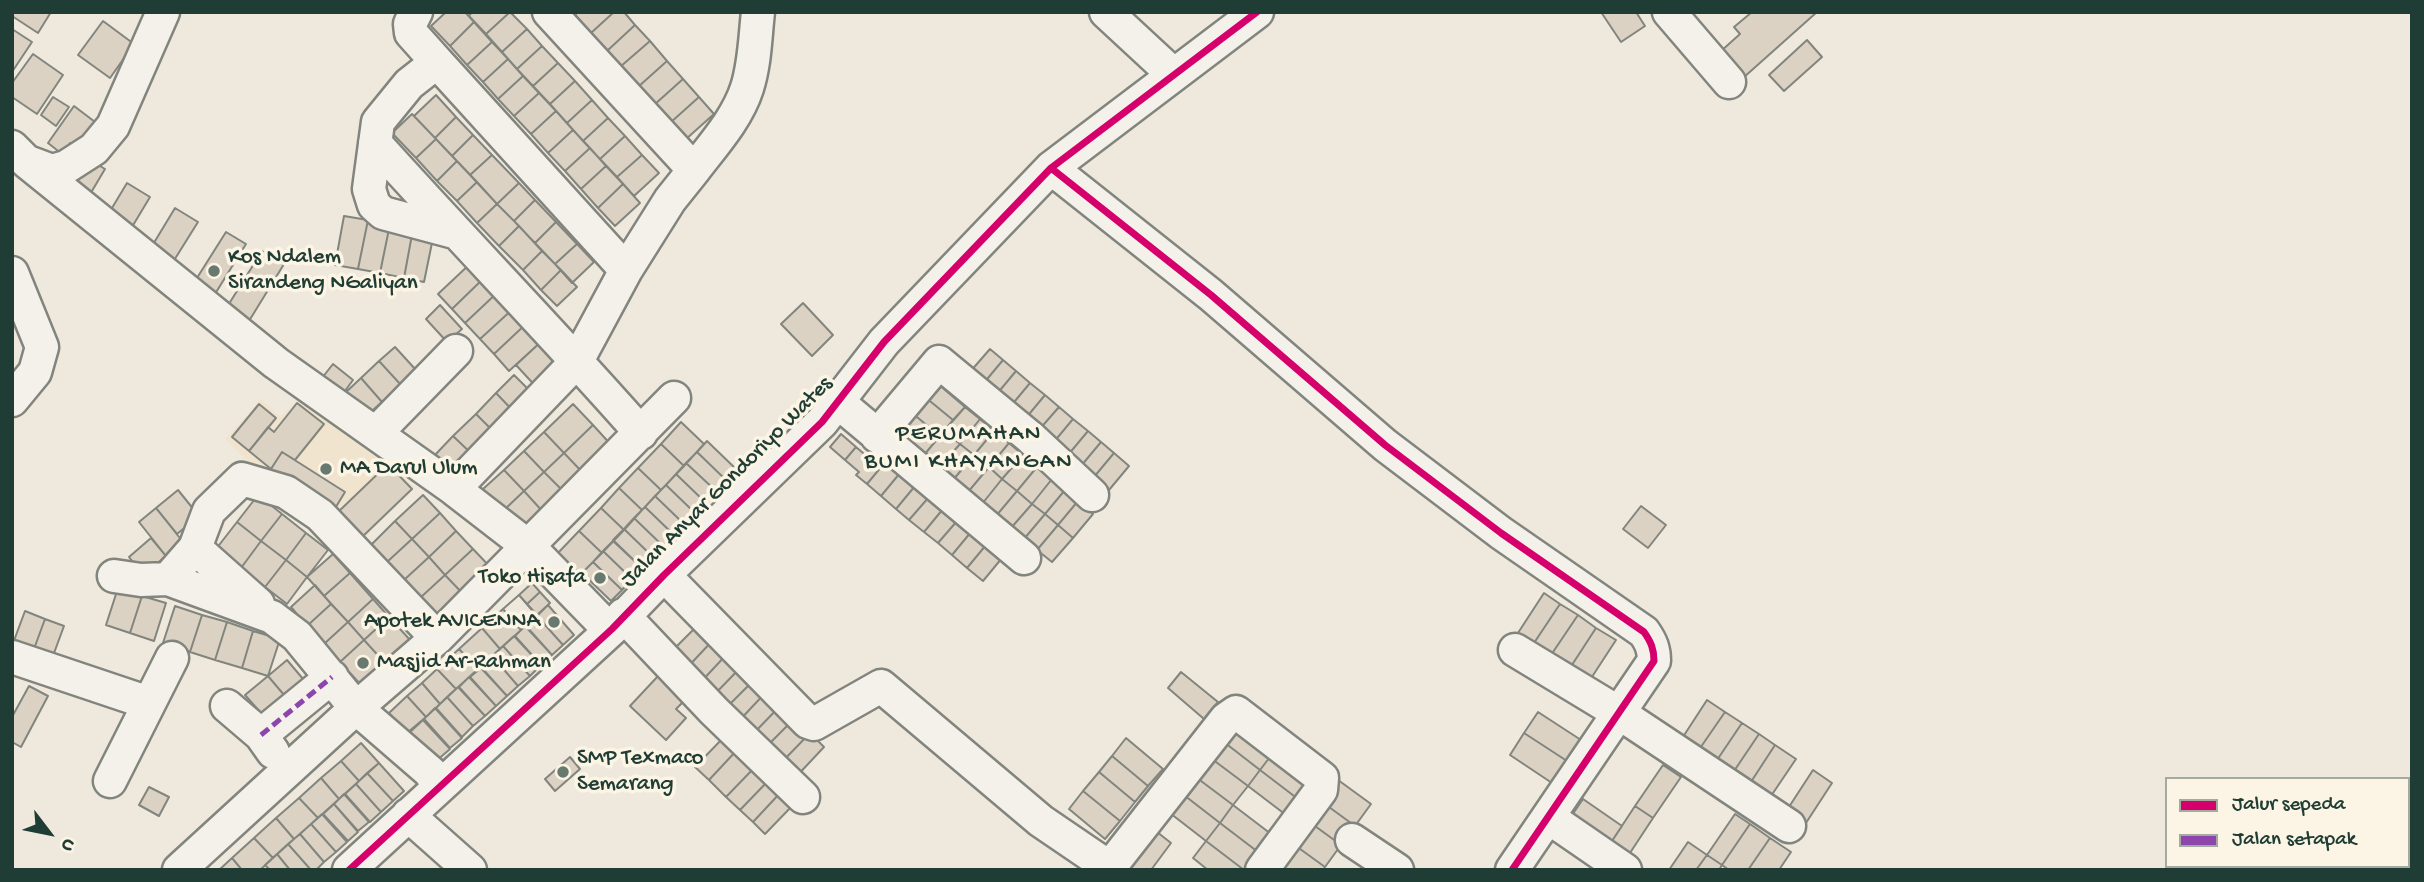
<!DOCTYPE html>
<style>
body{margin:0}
#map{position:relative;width:2424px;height:882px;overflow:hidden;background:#efe9dd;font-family:"Gochi Hand",sans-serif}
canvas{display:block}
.frame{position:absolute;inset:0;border:14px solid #1f3d34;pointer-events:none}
.legend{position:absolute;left:2165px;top:777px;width:245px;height:91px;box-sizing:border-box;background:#fcf5e5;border:2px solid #a4ab9e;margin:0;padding:9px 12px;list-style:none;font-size:21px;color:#1f3d34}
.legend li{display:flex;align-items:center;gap:14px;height:35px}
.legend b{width:35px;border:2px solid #a4ab9e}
.north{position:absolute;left:14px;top:798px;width:70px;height:70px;-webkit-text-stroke:5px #fcf5e5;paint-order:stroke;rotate:122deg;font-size:19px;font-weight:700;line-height:28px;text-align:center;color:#1f3d34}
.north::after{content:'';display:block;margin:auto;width:24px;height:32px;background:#1f3d34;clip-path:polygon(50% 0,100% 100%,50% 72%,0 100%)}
</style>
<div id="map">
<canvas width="2424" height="882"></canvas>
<div class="frame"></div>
<ul class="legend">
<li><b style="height:9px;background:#d6006c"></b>Jalur sepeda</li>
<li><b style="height:9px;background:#8e44ad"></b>Jalan setapak</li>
</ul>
<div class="north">U</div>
</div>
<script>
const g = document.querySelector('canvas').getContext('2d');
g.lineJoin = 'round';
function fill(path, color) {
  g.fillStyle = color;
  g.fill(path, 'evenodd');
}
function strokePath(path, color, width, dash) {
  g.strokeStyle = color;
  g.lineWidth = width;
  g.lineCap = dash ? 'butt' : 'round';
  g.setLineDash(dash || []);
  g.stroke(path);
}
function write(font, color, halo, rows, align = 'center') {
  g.font = font + ' "Gochi Hand",sans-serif';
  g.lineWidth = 7;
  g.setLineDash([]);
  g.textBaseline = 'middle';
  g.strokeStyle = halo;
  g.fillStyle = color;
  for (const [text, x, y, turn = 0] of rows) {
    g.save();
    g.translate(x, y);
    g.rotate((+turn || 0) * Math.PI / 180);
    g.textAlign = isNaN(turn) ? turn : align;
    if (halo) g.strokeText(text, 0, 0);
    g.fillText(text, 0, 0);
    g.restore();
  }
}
fill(new Path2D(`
 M261 399 281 417 298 399 388 461 415 488 358 544 263 477 225 439Z`), '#f1e4ce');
const building = new Path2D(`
 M12 12H51L38 33 12 16Z
 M446 12H465L474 22 450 46 431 26Z
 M472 12H510L486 34 469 16Z
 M510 12 527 29 502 52 486 34Z
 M578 12H614L591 33 575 15Z
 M614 12H624L635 25 607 51 591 33Z
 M1601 12H1636L1645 26 1621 42Z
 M1752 12H1817L1743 78 1720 52 1740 34 1734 27Z
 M103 21 134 44 110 78 78 55Z
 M474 22 492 42 467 65 450 46Z
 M635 25 650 41 620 67 607 51Z
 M12 29 32 42 12 72Z
 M527 29 542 46 517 69 502 52Z
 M1807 40 1822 57 1784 91 1769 75Z
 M650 41 667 61 638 87 620 67Z
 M492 42 508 59 483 82 467 65Z
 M542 46 558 63 533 86 517 69Z
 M33 54 63 75 37 114 12 97V83Z
 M508 59 523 76 498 99 483 82Z
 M667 61 683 79 654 105 638 87Z
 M558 63 575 81 550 104 533 86Z
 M523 76 539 93 514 116 498 99Z
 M683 79 699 97 670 123 654 105Z
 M575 81 592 100 567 123 550 104Z
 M539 93 556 111 531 134 514 116Z
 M436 95 456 117 435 138 414 116Z
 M53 97 69 107 56 126 41 115Z
 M699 97 714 114 685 140 670 123Z
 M592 100 608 118 583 141 567 123Z
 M74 106 99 125 80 150 70 143 62 154 48 143Z
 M556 111 573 130 548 153 531 134Z
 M412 114 436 139 416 158 392 133Z
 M456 117 473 135 452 156 435 138Z
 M608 118 625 136 600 159 583 141Z
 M573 130 590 148 565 171 548 153Z
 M473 135 492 155 470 175 452 156Z
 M625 136 642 155 617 177 600 159Z
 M436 139 457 161 437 181 416 158Z
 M590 148 606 166 581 189 565 171Z
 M492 155 519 183 497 204 470 175Z
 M642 155 659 173 634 196 617 177Z
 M85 157 105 169 89 196 69 184Z
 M457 161 477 182 457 201 437 181Z
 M606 166 623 184 598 208 581 189Z
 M477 182 497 204 477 223 457 201Z
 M127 183 150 197 129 232 106 218Z
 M519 183 535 200 514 221 497 204Z
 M623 184 640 203 615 226 598 208Z
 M535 200 556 222 535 243 514 221Z
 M497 204 519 226 499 246 477 223Z
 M175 208 198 222 168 270 146 256Z
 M344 216 368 220 358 269 335 265Z
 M368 220 390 224 380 273 358 269Z
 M556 222 577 244 555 264 535 243Z
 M390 224 413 229 404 278 380 273Z
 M519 226 542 251 523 270 499 246Z
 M413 229 434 233 424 282 404 278Z
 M226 232 246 244 210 302 190 289Z
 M577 244 594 262 572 283 555 264Z
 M262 251 284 264 249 321 227 307Z
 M542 251 561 270 541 290 523 270Z
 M472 262 486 276 452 309 438 294Z
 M561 270 577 287 557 306 541 290Z
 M486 276 499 291 465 323 452 309Z
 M499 291 515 307 480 339 465 323Z
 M803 303 833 335 812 356 781 324Z
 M440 305 462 329 447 342 426 319Z
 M515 307 528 322 494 354 480 339Z
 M528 322 544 339 509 371 494 354Z
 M544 339 568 365 540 391 516 365Z
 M395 347 416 370 401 385 379 361Z
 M990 349 1003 360 983 384 969 373Z
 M1003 360 1016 371 996 395 983 384Z
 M379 361 401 385 382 402 361 378Z
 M333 364 353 380 342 395 322 378Z
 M1016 371 1030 383 1010 407 996 395Z
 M514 375 536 397 518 416 496 393Z
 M361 378 382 402 364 418 343 395Z
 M937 383 965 407 953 420 925 397Z
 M1030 383 1045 395 1025 419 1010 407Z
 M496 393 518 416 498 436 476 414Z
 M1045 395 1059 407 1038 431 1025 419Z
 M925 397 953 420 940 436 912 413Z
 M297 403 324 424 295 460 282 452 271 469 249 451 268 427 274 432Z
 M259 404 276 418 249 451 232 437Z
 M573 404 593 425 564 453 544 432Z
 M965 407 980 419 960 444 944 431Z
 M1059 407 1073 419 1053 443 1038 431Z
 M912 413 940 436 924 455 896 432Z
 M476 414 498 436 476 458 453 436Z
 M980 419 994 431 974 455 960 444Z
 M1073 419 1088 431 1068 455 1053 443Z
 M681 422 704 444 684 466 661 444Z
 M593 425 613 447 584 474 564 453Z
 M944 431 960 444 939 468 924 455Z
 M994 431 1009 443 989 467 974 455Z
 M1088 431 1101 442 1081 466 1068 455Z
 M544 432 564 453 544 472 524 451Z
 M841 434 856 447 845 460 830 447Z
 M453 436 476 458 456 478 434 456Z
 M707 441 736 469 726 480 697 452Z
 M1101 442 1114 453 1094 477 1081 466Z
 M1009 443 1023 455 1002 479 989 467Z
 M661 444 684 466 661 490 638 468Z
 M960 444 974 455 953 480 939 468Z
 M856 447 870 459 875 452 886 461 867 484 856 475 859 472 845 460Z
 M524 451 544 472 524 491 504 470Z
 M282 452 345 492 331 515 267 475Z
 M697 452 726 480 716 491 686 463Z
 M564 453 584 474 565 493 544 472Z
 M1114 453 1129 466 1109 490 1094 477Z
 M974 455 989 467 968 492 953 480Z
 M1023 455 1037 467 1017 491 1002 479Z
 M886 461 900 473 881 496 867 484Z
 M686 463 716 491 705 502 676 474Z
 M388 464 412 489 360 539 336 514Z
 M989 467 1002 479 982 504 968 492Z
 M1037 467 1052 479 1032 504 1017 491Z
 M638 468 661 490 642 510 619 488Z
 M504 470 524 491 503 511 483 489Z
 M544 472 565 493 544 513 524 491Z
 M900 473 915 486 896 509 881 496Z
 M676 474 705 502 695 513 666 485Z
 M1002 479 1017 491 996 516 982 504Z
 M1052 479 1065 490 1045 514 1032 504Z
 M666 485 695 513 684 524 655 496Z
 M915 486 929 497 909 520 896 509Z
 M619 488 642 510 624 530 601 508Z
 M178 490 199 516 177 534 156 508Z
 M1065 490 1078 501 1058 525 1045 514Z
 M524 491 544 513 524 532 503 511Z
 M1017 491 1032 504 1011 528 996 516Z
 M258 495 282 514 261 541 237 522Z
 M423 495 440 513 412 539 395 521Z
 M655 496 684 524 674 535 645 507Z
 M929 497 943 509 924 532 909 520Z
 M1078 501 1093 514 1073 538 1058 525Z
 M1032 504 1045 514 1024 539 1011 528Z
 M1641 506 1666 525 1648 548 1623 529Z
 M645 507 674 535 663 546 634 518Z
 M156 508 183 542 166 556 139 522Z
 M601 508 624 530 602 553 579 531Z
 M943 509 957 521 938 543 924 532Z
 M440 513 456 531 429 557 412 539Z
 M282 514 306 533 286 560 261 541Z
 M1045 514 1058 525 1037 550 1024 539Z
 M634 518 663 546 653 557 624 529Z
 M395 521 412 539 387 562 371 545Z
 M957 521 971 532 952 555 938 543Z
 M237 522 261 541 241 568 216 549Z
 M1058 525 1073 538 1052 562 1037 550Z
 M624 529 653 557 642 568 613 540Z
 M456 531 473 549 445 575 429 557Z
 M579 531 602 553 580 575 557 554Z
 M971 532 986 545 967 568 952 555Z
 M306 533 328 550 307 577 286 560Z
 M151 538 166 556 143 575 129 557Z
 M412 539 429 557 404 580 387 562Z
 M261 541 286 560 265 587 241 568Z
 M613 541 642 568 632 579 603 551Z
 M986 545 1002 558 983 581 967 568Z
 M473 549 494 571 466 597 445 575Z
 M603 551 632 579 622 590 593 562Z
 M333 554 350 573 324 596 307 577Z
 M429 557 445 575 420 598 404 580Z
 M286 560 307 577 287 604 265 587Z
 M593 562 622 590 611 601 582 573Z
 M350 573 373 599 348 622 324 596Z
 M445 575 466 597 441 620 420 598Z
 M532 583 540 592 527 604 519 595Z
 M315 585 331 604 307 626 291 607Z
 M118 588 142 596 130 633 106 625Z
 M540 592 550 603 537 615 527 604Z
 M1544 593 1560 604 1532 646 1516 636Z
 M519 595 537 615 521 630 503 609Z
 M519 595 537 616 521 630 503 609Z
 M142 596 166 603 154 641 130 633Z
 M373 599 389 617 364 640 348 622Z
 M331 604 348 622 324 644 307 626Z
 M1560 604 1578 615 1549 658 1532 646Z
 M548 605 574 635 563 645 537 616Z
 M175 606 202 615 190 652 163 643Z
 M503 609 521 630 500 649 482 628Z
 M25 611 45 619 31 657 12 646Z
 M202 615 227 622 215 660 190 652Z
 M1578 615 1596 628 1568 671 1549 658Z
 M537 616 563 645 552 655 526 626Z
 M389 617 411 641 385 663 364 640Z
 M45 619 64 626 50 664 31 657Z
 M227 622 253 631 242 668 215 660Z
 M348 622 364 640 340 662 324 644Z
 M699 624 714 639 684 671 668 655Z
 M525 626 552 655 541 665 515 636Z
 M482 628 500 649 478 669 459 649Z
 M1596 628 1616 640 1588 683 1568 671Z
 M253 631 280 639 268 676 242 668Z
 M514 636 541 665 530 676 503 646Z
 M714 639 728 653 698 685 684 671Z
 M364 640 385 663 361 685 340 662Z
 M503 646 530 676 518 686 492 656Z
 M459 649 478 669 456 689 437 669Z
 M728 653 742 666 711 698 698 685Z
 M492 656 518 686 507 696 481 667Z
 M287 660 309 686 290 702 268 676Z
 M742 666 755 679 724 710 711 698Z
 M481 668 507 696 496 706 470 677Z
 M437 669 456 689 440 704 422 683Z
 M1181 672 1218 702 1204 719 1168 688Z
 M659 675 685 700 676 709 686 718 666 740 630 706Z
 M268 676 290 702 268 721 245 695Z
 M469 677 496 706 485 716 459 687Z
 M755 679 767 691 737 723 724 710Z
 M422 683 440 704 426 717 407 696Z
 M29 686 48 696 21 747 12 742V717Z
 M458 687 485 716 473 726 447 697Z
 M767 691 781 705 751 736 737 723Z
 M407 696 426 717 407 733 389 713Z
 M447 697 473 726 462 737 436 708Z
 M1707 700 1725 712 1696 754 1679 743Z
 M781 705 795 718 764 749 751 736Z
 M435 708 462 738 450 748 424 719Z
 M1538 712 1581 740 1567 761 1524 733Z
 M1725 712 1742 723 1713 766 1696 754Z
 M795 718 810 733 780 764 764 749Z
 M423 720 450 749 435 762 409 733Z
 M1233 722 1273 753 1260 770 1220 739Z
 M1742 723 1759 734 1730 777 1713 766Z
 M810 733 824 747 794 779 780 764Z
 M1524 733 1567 761 1552 783 1510 755Z
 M1759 734 1775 745 1747 788 1730 777Z
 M724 737 737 750 709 780 695 767Z
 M1126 738 1163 769 1148 786 1112 756Z
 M1220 739 1260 770 1248 786 1208 756Z
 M361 743 379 763 359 781 341 761Z
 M1775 745 1796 759 1767 802 1747 788Z
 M737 750 755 767 726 797 709 780Z
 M1273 753 1311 782 1298 799 1260 770Z
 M1112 756 1148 786 1135 802 1099 772Z
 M1208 756 1248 786 1233 805 1193 775Z
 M570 757 580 769 555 791 545 779Z
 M341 761 359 781 339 799 321 778Z
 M379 763 404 791 393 801 367 773Z
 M1663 765 1681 777 1653 818 1635 806Z
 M755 767 769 780 740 810 726 797Z
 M1260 770 1298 799 1286 815 1248 786Z
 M1813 770 1832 783 1804 826 1785 813Z
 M1099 772 1135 802 1120 821 1083 791Z
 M367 773 393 801 381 812 356 784Z
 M1193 775 1233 805 1220 823 1180 792Z
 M1334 777 1371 804 1355 826 1318 799Z
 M321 778 339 799 318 818 299 798Z
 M769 780 781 792 753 822 740 810Z
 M356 784 381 812 370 822 345 794Z
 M149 787 169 797 159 816 139 805Z
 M1083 791 1120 821 1105 839 1069 809Z
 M781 792 794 804 765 834 753 822Z
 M1180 792 1220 823 1206 841 1166 810Z
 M344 794 369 822 358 831 334 804Z
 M299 798 318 818 294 839 276 818Z
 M1318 799 1355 826 1341 845 1304 818Z
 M1583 799 1622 826 1608 847 1568 821Z
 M334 804 358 832 348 841 323 814Z
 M1233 805 1271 834 1258 852 1220 823Z
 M1635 806 1653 818 1626 859 1608 847Z
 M322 814 347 842 336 852 311 824Z
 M1735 814 1750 824 1722 865 1707 855Z
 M276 818 294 839 273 858 254 838Z
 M1304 818 1341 845 1325 867 1289 841Z
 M1220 823 1258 852 1244 870 1206 841Z
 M311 824 336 852 324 862 300 834Z
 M1750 824 1770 838 1748 870H1729L1722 865Z
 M1152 828 1171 843 1151 870H1127Z
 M300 834 324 862 316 870H311L288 844Z
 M254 838 273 858 260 870H242L232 858Z
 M1770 838 1791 852 1779 870H1748Z
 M1206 841 1244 870H1208L1193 858Z
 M1289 841 1325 867 1323 870H1284L1273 862Z
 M1688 842 1707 855 1696 870H1669Z
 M288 844 311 870H290L277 854Z
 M277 854 290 870H270L265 865Z
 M1707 855 1722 865 1719 870H1696Z
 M232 858 242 870H219Z`);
fill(building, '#dbd2c4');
strokePath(building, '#82857e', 2);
const minor = new Path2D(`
 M416 12 410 24 411 33 437 62
 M1106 12 1174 75
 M1669 12 1729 82
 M375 143C463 241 554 334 641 433
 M12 147 27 162 276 363 454 489 529 547 600 620 612 629
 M28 162 52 171 66 167 94 149 113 126 163 12
 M1051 168 1211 295 1385 445 1501 533 1644 632C1651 642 1654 649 1654 661L1512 870
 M694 170C713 145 737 119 747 88 755 63 755 38 758 12
 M454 232 383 213 374 205 369 189 378 122 409 84 437 62 626 270
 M12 273 42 347 35 372 12 400
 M839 403 1024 558
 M376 433 456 351
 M877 436 939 362 1031 438 1092 495
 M454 489 577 361 626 270 670 200 694 170 549 12
 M195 548 258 604
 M664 575 808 722 814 724 881 686 1041 821 1113 870
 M114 576 141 580 168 579 272 617 297 636 356 708 430 772 439 786
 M168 579 195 548 209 511 242 479 286 492 320 515 437 638
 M623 615 714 711 803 797
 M1515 650 1619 713 1789 826
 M12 657 149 703
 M227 706 261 735 273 752
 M261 735 332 677
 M110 781 172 658
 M408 815 470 870
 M1548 817 1625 870
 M1352 840 1397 870
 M1110 867 1226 719 1236 712 1322 778 1321 790 1262 870
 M179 870 356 708 437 638 674 398
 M349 870 612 629 664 575 822 422 884 342 1051 168 1257 12`);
strokePath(minor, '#82857e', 37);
strokePath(minor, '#f4f1ea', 32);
strokePath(new Path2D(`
 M261 735 332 677`), '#8e44ad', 5, [10, 5]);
strokePath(new Path2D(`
 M1051 168 1211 295 1385 445 1501 533 1644 632C1651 642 1654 649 1654 661L1512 870
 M349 870 612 629 664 575 822 422 884 342 1051 168 1257 12`), '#d6006c', 7);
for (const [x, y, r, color] of [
 [214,271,7,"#68796f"],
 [326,469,7,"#68796f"],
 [600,578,7,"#68796f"],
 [554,622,7,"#68796f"],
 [363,663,7,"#68796f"],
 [563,772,7,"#68796f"]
]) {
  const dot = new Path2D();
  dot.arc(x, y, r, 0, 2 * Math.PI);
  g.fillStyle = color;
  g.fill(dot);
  strokePath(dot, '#fcf5e5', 2.5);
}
write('23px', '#1f3d34', '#fcf5e5', [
 ["Kos Ndalem",228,258],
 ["Sirandeng NGaliyan",228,284],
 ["MA Darul Ulum",340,469],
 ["Toko Hisafa",586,578,"right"],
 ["Apotek AVICENNA",540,622,"right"],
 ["Masjid Ar-Rahman",377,663],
 ["SMP Texmaco",577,759],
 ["Semarang",577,785]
], 'left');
write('23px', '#1f3d34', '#fcf5e5', [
 ["Jalan Anyar Gondoriyo Wates",728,483,-45]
]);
g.letterSpacing = '2px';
write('24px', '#1f3d34', '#fcf5e5', [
 ["PERUMAHAN",969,435],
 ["BUMI KHAYANGAN",969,463]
]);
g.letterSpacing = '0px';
</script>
